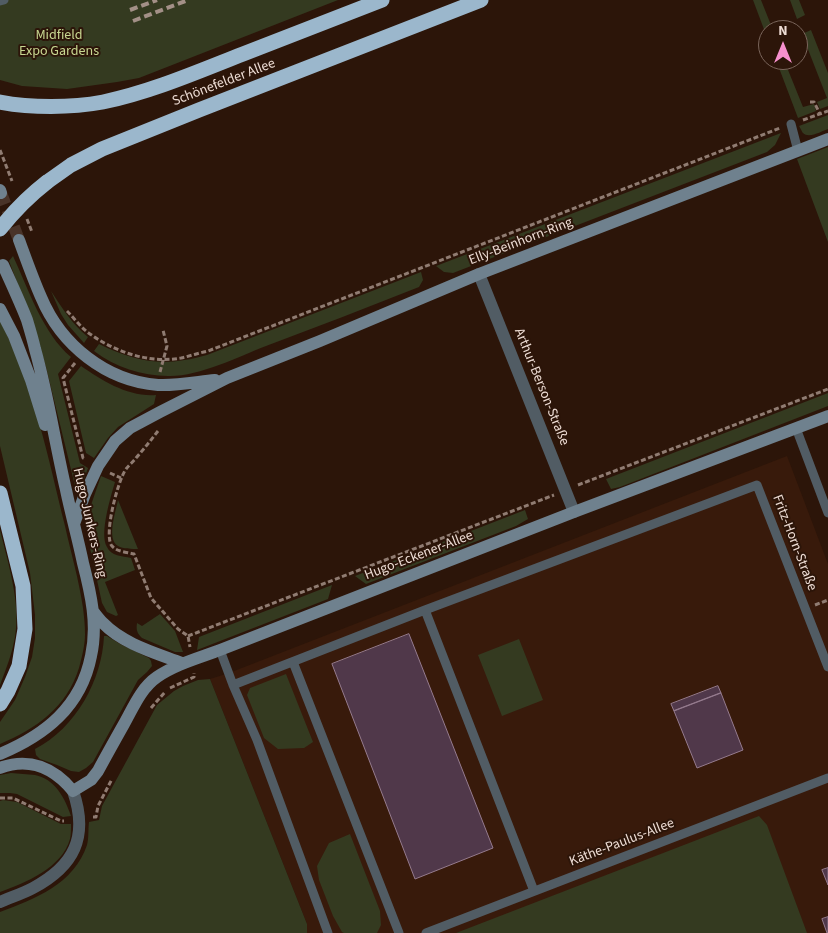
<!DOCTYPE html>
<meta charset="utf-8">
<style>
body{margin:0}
#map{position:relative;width:828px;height:933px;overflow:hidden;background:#2c1509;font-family:"Source Sans 3",sans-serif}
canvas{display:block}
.north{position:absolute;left:758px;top:20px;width:50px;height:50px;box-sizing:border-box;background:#2c1509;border:1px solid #7a655b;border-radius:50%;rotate:0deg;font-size:14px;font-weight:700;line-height:20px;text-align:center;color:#eeddd5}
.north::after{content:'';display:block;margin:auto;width:18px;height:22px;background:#f790ce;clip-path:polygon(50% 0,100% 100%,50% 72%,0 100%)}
</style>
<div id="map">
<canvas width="828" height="933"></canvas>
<div class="north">N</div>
</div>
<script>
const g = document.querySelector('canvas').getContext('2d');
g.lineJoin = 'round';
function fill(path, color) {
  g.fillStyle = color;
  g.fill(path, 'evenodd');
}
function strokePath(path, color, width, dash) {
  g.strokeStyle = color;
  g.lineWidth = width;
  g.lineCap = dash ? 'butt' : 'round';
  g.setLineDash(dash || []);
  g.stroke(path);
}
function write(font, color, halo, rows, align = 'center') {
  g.font = font + ' "Source Sans 3",sans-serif';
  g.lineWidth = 4;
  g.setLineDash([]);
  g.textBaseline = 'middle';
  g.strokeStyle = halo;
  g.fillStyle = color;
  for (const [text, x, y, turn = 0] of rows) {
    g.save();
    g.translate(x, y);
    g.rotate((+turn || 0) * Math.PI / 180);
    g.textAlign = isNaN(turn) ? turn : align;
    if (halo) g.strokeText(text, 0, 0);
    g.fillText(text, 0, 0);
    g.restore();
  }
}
fill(new Path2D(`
 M787 456 828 564V933H307V924L210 679 229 673Z`), '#381a0b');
fill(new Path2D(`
 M0 0H338L139 78 117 82 67 89 22 86 0 80Z
 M753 0H761L773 30H768V40Z
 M790 0H799L805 15 797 19Z
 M811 30 828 73V106L820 109 817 102 827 98 802 34Z
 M776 60H784L803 107 814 104 816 111 798 118Z
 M828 115V129C822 131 809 139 803 133 802 132 800 127 799 126Z
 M781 133 775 145 767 152 453 273 444 272 436 266Z
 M828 147V242L797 159Z
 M13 256C28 288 43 334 71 357L58 374 80 463 88 468 81 487 78 490H76L46 367 33 324 9 261Z
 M421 272 423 280 419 287C368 307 317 327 266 346 238 357 198 377 168 376 142 376 115 367 94 351L99 344C138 363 165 367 207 355Z
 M51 291C62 308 72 324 88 337L84 343 68 325 61 314Z
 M0 321C34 385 48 457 65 526 71 553 79 580 83 608 84 616 85 625 85 634 85 645 82 657 79 668 67 707 36 729 0 744V722L15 700 25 677 32 657 35 638V615L30 573 0 446Z
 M81 366C103 381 128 397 156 395L154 404 118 427 108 438 94 458 86 453 69 381Z
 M828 393V406L620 487 611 489 606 479Z
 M101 476 115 482C111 496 99 534 107 547 111 556 122 556 131 558L135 570 105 582 118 615 116 616 107 612 102 603 90 548 89 520 91 505Z
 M118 500 138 549C132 549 123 549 118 546 106 539 116 511 118 500Z
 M525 510 528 519 516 526 366 584 355 576Z
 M0 530C8 563 21 603 15 637 12 654 6 669 0 685Z
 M332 585 328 599 197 650 199 637Z
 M160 614 175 631 183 652H175L142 638C137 633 136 630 137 623L142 626Z
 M104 636H107L120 644 149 658 151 661 152 666 147 672 138 680 93 762 86 768 79 772 71 771 57 765 40 759 36 755 35 749C76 728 102 680 104 636Z
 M519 639 543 700 502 716 478 655Z
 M286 674 313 742 304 748 278 749 264 738 247 695 250 688Z
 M210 679 307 924V933H0V912C35 899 74 884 87 845 89 838 88 829 89 822L99 820 102 806 157 705 174 691 183 686 198 680Z
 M11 773C19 774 27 774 35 775 55 779 65 798 71 816L63 817 17 794 10 793H0V775Z
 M3 800 17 802 61 824H71C71 829 71 835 70 839 62 868 25 883 0 892V801Z
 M759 816 767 825 807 933H456Z
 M350 834 380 911 381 925 377 933H344L342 932 333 916 319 880 317 866 329 843Z`), '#343a20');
const building = new Path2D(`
 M409 634 493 848 415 879 332 664Z
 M718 686 721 693 674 711 671 704Z
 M721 693 743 750 697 768 674 711Z
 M828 868V885L822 870Z
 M828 917V933H827L822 919Z`);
fill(building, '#50384a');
strokePath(building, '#957b8e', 1);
strokePath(new Path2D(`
 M1 193 19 240`), '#493328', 12, [12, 6]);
strokePath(new Path2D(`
 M810 102H814L820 114
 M803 120 828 111
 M0 150 12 181
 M27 219 32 232
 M67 311C73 317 79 325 86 331 112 351 148 364 181 358 190 356 199 353 208 351L780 128
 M75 363 63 378 83 458 85 459
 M160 372 167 346 163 330
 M158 431C151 440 144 449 136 458 133 462 129 465 126 469 118 480 103 536 112 546 117 552 127 552 134 554L151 598 178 629 188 636 190 647
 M110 473 121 478
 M578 485 828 389
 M815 605 828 600
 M188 636 554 495
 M170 688 194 677V673
 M151 708 165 692
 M0 798H13L61 821H64
 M93 817H96L98 806 112 779`), '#907c72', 3, [5, 2.5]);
strokePath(new Path2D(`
 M0 1 4 0
 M791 124 798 151
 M796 428 828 513
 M425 610 534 891
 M220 650 233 685 257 740 328 933
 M293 662 399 933
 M233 685 425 610 757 485 828 667
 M426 933 828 778`), '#515c64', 9);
strokePath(new Path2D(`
 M479 274 574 512
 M0 902C11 897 22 894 33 888 74 866 89 837 73 791`), '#515c64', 12);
strokePath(new Path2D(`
 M0 190 1 193
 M19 240C26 259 33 279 41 297 61 345 106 381 158 385 176 386 196 382 215 380
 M0 309 14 336 31 380 45 425
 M74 524 85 494 98 466 115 441 130 428 160 412 227 378 320 341 479 274 828 139
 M93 611C96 615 99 619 103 623 123 644 156 653 182 663
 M0 754C45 735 81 707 91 656 98 625 91 594 83 563 78 539 71 514 66 490 55 443 48 395 35 349 33 340 30 330 27 320 20 302 11 283 3 265
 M0 768C29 757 54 768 73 791L91 780 98 771C106 756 115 740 124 724 133 708 141 688 157 677 176 664 199 658 220 650L574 512 828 416`), '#6f818e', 12);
strokePath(new Path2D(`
 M0 102C31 108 71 108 103 102 151 92 197 72 243 54 290 36 336 18 382 0
 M47 182 71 165 102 149 199 110 481 0
 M0 493 23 586 25 629 19 666 8 691 0 704`), '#9bb7cc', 15);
strokePath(new Path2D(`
 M130 10 157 0
 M133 21 188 0`), '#a39087', 4, [8, 4]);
strokePath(new Path2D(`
 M0 229C14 211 29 196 47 182`), '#9bb7cc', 15);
write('14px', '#c8d791', '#2c1509', [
 ["Midfield",59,36],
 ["Expo Gardens",59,52]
]);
write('14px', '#eeddd5', '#2c1509', [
 ["Schönefelder Allee",224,83,-21],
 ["Elly-Beinhorn-Ring",521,242,-21],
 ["Arthur-Berson-Straße",541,387,68],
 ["Hugo-Junkers-Ring",89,523,77],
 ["Fritz-Horn-Straße",794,543,69],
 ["Hugo-Eckener-Allee",419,556,-21],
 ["Käthe-Paulus-Allee",622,843,-21]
]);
</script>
